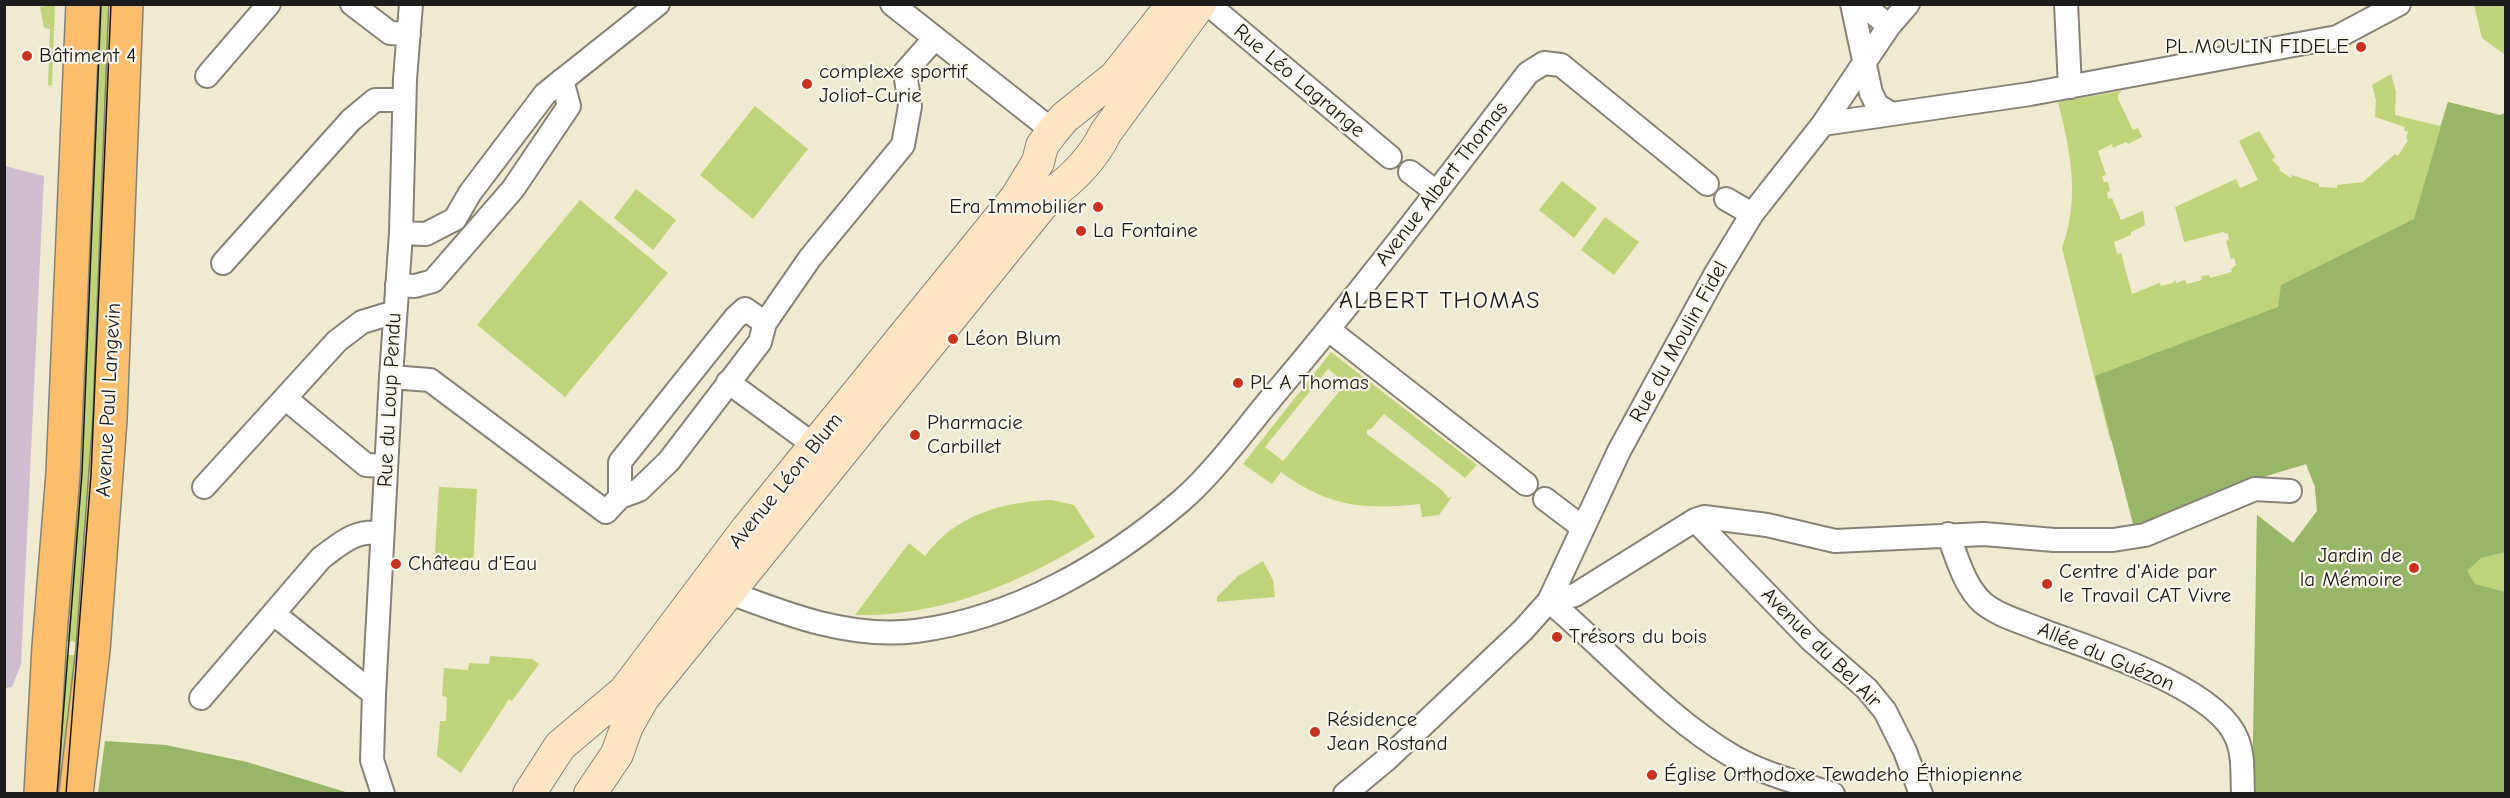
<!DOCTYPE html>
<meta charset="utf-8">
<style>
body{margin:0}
#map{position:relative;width:2510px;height:798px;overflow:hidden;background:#efead0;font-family:"Comic Neue",sans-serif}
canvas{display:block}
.frame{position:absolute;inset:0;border:6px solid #1c1c1c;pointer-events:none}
</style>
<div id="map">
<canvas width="2510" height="798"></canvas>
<div class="frame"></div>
</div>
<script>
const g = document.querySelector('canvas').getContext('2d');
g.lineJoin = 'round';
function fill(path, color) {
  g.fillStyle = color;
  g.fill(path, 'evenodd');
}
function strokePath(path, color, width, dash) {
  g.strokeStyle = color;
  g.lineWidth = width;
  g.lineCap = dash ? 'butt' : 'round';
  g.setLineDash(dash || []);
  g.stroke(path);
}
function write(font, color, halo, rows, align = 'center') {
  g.font = font + ' "Comic Neue",sans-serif';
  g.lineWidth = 4.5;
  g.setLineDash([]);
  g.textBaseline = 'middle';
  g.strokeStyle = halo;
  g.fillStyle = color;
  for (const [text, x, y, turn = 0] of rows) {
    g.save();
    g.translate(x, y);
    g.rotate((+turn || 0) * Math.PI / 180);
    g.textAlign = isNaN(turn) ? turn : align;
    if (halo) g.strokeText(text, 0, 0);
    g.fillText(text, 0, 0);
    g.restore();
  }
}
fill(new Path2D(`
 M5 166 44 176 21 664 12 687 5 688Z`), '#cfbdcf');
fill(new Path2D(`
 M55 5 52 86 48 85 50 29 44 28 40 7Z
 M92 5H120L88 643 58 640Z
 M2474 5H2505V55L2482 38Z
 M2391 74 2396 92 2395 115 2440 126 2448 102 2500 115 2505 113V793L2256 629 2257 515 2293 543 2317 511 2315 487 2306 464 2220 490 2110 440 2062 248C2080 198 2071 153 2058 102L2122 91 2118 94V99L2133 130 2138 128 2142 137 2128 144 2126 142 2113 148 2112 144 2098 151 2106 175 2102 176 2104 182H2108L2110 191 2107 192 2108 199 2112 198 2121 220 2143 211 2145 225 2131 232V235L2114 242 2117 254 2121 253 2132 294 2160 283 2161 286 2173 283 2175 279 2176 283 2185 280 2187 284 2202 280 2201 276 2209 275 2210 278 2232 272 2231 269 2236 265 2234 258 2231 259 2226 241 2229 240 2228 234 2223 232 2184 242 2175 207 2236 179 2240 188 2258 180 2239 141 2259 131 2275 157 2272 160 2280 168 2279 170 2291 178 2292 175 2319 184V187L2337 188V185L2363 182 2395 154 2398 156 2408 140 2406 138 2408 132 2404 130 2405 127 2375 117 2376 100 2372 85Z
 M755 106 808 149 753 219 700 175Z
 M1562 181 1597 208 1574 238 1539 210Z
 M636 189 676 220 653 250 614 218Z
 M580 200 668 273 565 397 477 325Z
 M1605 217 1639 242 1614 275 1581 250Z
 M1331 352 1477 465 1465 478 1384 414 1371 429 1367 430V434L1442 490 1448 498 1452 497 1439 515 1422 517 1420 504C1364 510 1329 507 1281 472L1272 484 1243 464ZM1328 369 1346 383 1283 461 1265 447Z
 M439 487 477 489 473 570 434 568Z
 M1051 500 1074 505 1095 537C1022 582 942 617 855 615L909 543 925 556C955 515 1002 502 1051 500Z
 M1263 561 1273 580 1275 597 1217 602V597L1238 576Z
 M57 654 87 656 71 793 51 794Z
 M490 656 532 659 539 664 512 701 509 699 461 773 437 756 440 721H446L447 697 442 696 444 668 468 670 469 663 489 664Z`), '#bfd478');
fill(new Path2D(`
 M2448 102 2500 115 2505 113V552L2481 558 2467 571 2475 584 2505 592V793H2252L2257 515 2293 543 2317 511 2315 487 2306 464 2220 490 2134 528 2095 376 2278 307 2281 285 2414 219Z
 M105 741 166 745 247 762 349 793H98Z`), '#97b668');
const street = new Path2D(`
 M352 4 390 33 409 34
 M892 4 1053 131
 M1208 4 1390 157
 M1852 4 1871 93 1877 105 1890 113
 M1862 4 1889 26
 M2066 4 2070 87
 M207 76 269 4
 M1823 124 2030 94 2337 37 2399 4
 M1410 172 1436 192
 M1726 199 1752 214
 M401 233 426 234 455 219 470 193 545 94 658 4
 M223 263 351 120 375 100H404
 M397 285 415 286 433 281 513 189 569 106 562 80
 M765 323 810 258 903 145 910 106 905 72 935 38
 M1329 330 1526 484
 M391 377 430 380 606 512 620 497 639 490 669 461 760 342 765 323 745 309 735 318 620 462V497
 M728 382 814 445
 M285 398 366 465 386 466
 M204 487 337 341 362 322 395 312
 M1545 499 1582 527
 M1695 520 1811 640 1867 689 1885 711 1905 751 1921 794
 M1948 534C1957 557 1964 586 1983 603 1999 616 2022 622 2041 630 2092 649 2217 687 2237 739 2244 756 2242 776 2243 794
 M728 592C788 615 851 639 916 631 1015 618 1106 565 1181 501 1214 473 1249 424 1278 390 1365 287 1446 180 1528 73L1544 63 1561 65 1707 184
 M1549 601 1575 595 1695 520 1704 517 1767 525 1835 541 1984 534 2054 540H2113L2145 535 2255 489 2290 491
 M1549 601C1610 652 1665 717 1734 757 1764 774 1799 783 1833 794
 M274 614 374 694
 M201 698 321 558C343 542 354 530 382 533
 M383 794 372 760 374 694 391 377 401 233 405 79 411 4
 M1345 794 1387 759 1523 630 1549 601 1619 451 1715 275 1752 214 1823 124 1889 26 1908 4`);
const secondary = new Path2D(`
 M529 794 560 746 625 691 747 529 1016 198 1038 162 1042 146 1053 131 1064 118 1115 77 1173 4
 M590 794 617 754 627 726 643 698 1050 195C1074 178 1093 159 1106 132L1200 4`);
const primary = new Path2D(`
 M41 794 49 647 63 474 83 4
 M76 794 93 650 110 419 126 4`);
strokePath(street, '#868376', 26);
strokePath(secondary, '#868376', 34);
strokePath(primary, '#868376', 36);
strokePath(street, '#fff', 22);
strokePath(secondary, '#fde5c5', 32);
strokePath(primary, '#fabe6d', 33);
strokePath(new Path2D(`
 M57 794 82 473 101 4
 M66 794 91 475 111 4`), '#1c1c1c', 1.5);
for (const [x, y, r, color] of [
 [2361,47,6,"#c8321e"],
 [27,56,6,"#c8321e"],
 [807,84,6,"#c8321e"],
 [1098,207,6,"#c8321e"],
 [1081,231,6,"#c8321e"],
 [953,339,6,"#c8321e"],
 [1238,383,6,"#c8321e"],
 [915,435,6,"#c8321e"],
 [396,564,6,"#c8321e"],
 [2414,568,6,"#c8321e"],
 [2047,584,6,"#c8321e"],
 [1557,637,6,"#c8321e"],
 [1315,732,6,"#c8321e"],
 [1652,775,6,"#c8321e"]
]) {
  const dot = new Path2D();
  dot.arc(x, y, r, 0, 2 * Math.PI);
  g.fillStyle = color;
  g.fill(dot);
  strokePath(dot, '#fbf7ec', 2);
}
write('21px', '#1c1c1c', '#fbf7ec', [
 ["PL MOULIN FIDELE",2349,47,"right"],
 ["Bâtiment 4",39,56],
 ["complexe sportif",819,72],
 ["Joliot-Curie",819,96],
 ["Era Immobilier",1086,207,"right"],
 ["La Fontaine",1093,231],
 ["Léon Blum",965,339],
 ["PL A Thomas",1250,383],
 ["Pharmacie",927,423],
 ["Carbillet",927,447],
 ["Jardin de",2402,556,"right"],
 ["la Mémoire",2402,580,"right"],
 ["Château d'Eau",408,564],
 ["Centre d'Aide par",2059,572],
 ["le Travail CAT Vivre",2059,596],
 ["Trésors du bois",1569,637],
 ["Résidence",1327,720],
 ["Jean Rostand",1327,744],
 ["Église Orthodoxe Tewadeho Éthiopienne",1664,775]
], 'left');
write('21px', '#1c1c1c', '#fbf7ec', [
 ["Rue Léo Lagrange",1299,81,40],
 ["Avenue Albert Thomas",1442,184,-52],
 ["Rue du Moulin Fidel",1679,342,-61],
 ["Avenue Paul Langevin",109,400,-87],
 ["Rue du Loup Pendu",390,400,-87],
 ["Avenue Léon Blum",786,481,-51],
 ["Avenue du Bel Air",1821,648,45],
 ["Allée du Guézon",2106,657,23]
]);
g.letterSpacing = '1.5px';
write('24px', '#1c1c1c', '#fbf7ec', [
 ["ALBERT THOMAS",1440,301]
]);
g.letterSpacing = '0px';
</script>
